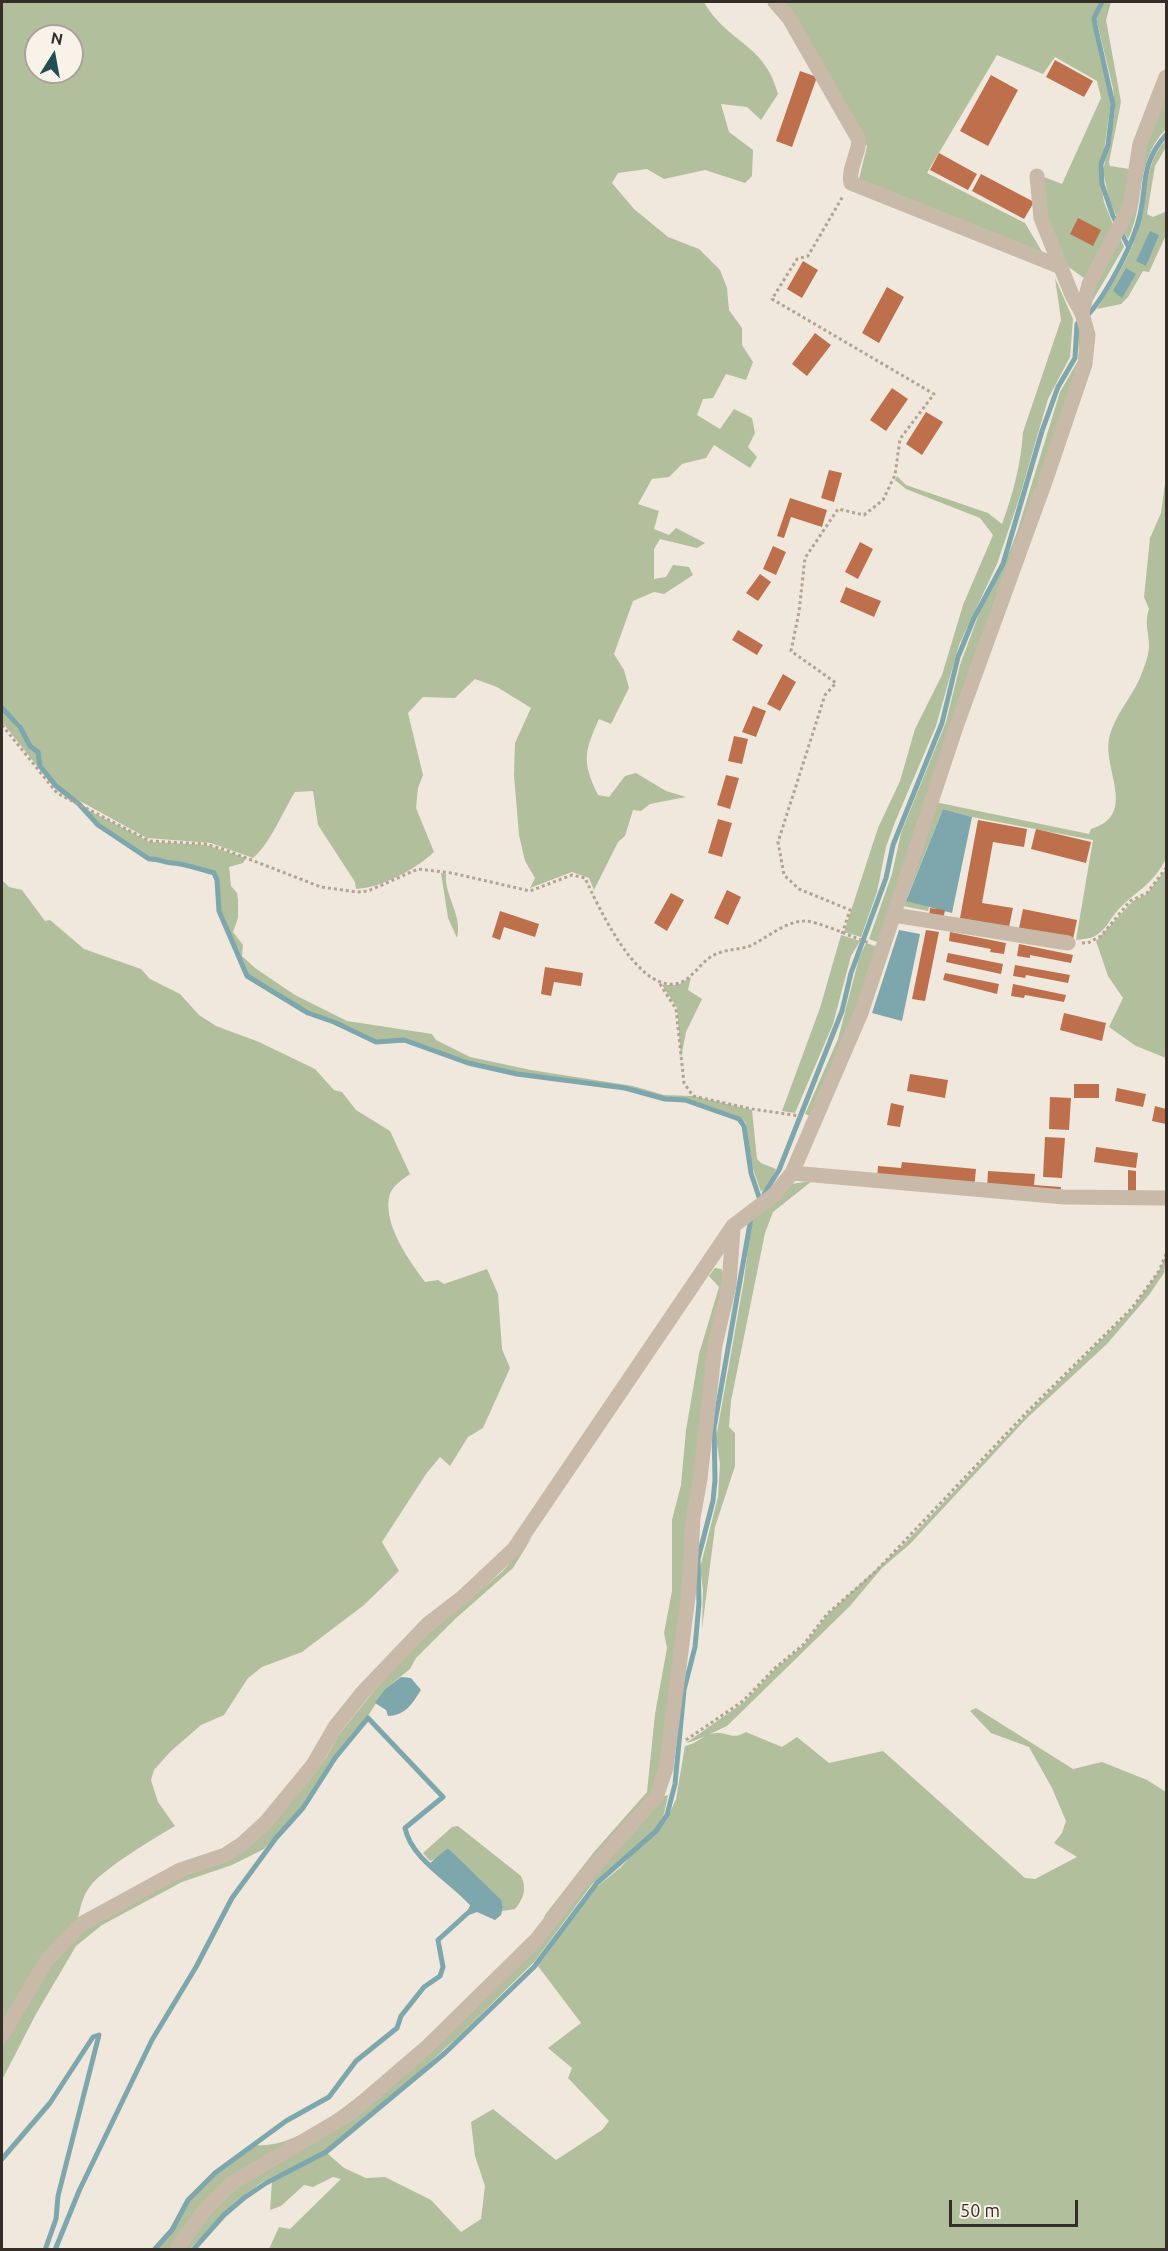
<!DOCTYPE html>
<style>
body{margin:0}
#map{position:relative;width:1168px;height:2251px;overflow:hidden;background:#f0e8dc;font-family:Ubuntu,sans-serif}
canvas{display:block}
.frame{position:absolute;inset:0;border:3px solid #352d28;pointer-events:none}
.north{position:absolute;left:24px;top:24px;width:60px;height:60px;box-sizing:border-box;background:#f8f2e8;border:2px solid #aaa39b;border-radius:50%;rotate:11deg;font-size:16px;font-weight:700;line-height:24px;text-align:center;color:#352d28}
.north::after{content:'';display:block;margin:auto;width:21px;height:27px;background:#204e54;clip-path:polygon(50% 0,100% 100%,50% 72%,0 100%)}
.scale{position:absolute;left:949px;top:2200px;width:129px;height:27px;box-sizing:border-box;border:3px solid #352d28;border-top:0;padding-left:8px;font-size:18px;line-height:21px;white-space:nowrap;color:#352d28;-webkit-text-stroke:4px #f8f2e8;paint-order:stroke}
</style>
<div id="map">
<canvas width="1168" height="2251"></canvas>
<div class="frame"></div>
<div class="north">N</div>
<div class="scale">50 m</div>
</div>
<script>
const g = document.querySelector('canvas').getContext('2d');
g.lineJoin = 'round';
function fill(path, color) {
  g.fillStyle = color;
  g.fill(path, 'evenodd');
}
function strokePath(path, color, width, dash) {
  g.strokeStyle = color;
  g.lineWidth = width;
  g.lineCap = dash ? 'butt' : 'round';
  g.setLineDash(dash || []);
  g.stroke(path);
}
fill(new Path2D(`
 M2 2H704C727 43 765 43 778 94L761 120 747 107 721 104 729 132 753 150 752 176 745 183 705 170 664 179 647 169 618 173 612 183 634 209 668 237 699 249 720 270 727 288 729 310 742 328V345L753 362 746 380 726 374 713 398 703 399 697 415 720 429 734 409 752 418 755 433 748 447 757 457 750 468 714 445 706 458 682 464 669 477 652 479 638 504 659 511 654 529 669 535 676 528 705 543 697 548 660 539 654 549V579L666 577 673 565 689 567 693 575 664 594 654 592 633 601 614 654 624 670 629 688 611 724 599 719C584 752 582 762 598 795L609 797 625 776 636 773 666 791 686 797 650 804 641 811 633 810 625 836 618 842 594 890 589 878 572 872 530 888 535 878 525 861 519 835 514 775 515 743 531 708 497 687 475 679 455 698 423 697 408 713 423 775 418 788 416 808 434 852C416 869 381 888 356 889L355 882 318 825 313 791 295 792C282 813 270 844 253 858L211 843 147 838 78 800 56 785 42 766 39 753 31 746 21 724 2 706ZM36 36H72V72H36Z
 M780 2H1100L1093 19 1111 101 1100 180 1104 202 1114 227 1084 278 1063 263 1045 217 1039 175 1062 184 1101 98 1097 81 1055 57 1043 74 997 55 927 173 1025 223 1047 260 859 179 867 146 817 57Z
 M1103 2H1111L1106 20 1121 102 1109 162 1110 166 1129 169 1125 209 1119 222 1109 199 1103 171 1115 111 1113 88 1096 18Z
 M1166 85V129C1134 162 1146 202 1128 239L1122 229 1137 167Z
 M1166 140V147L1155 166 1147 214 1153 217 1165 212 1166 235 1149 272 1143 271 1128 297 1121 304 1097 309C1114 282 1133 253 1140 222 1148 191 1144 164 1166 140Z
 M1119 235 1124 247 1090 305 1093 283Z
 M1055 278 1073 319 1070 357 1048 399 1019 499 997 564 959 645 936 726 895 822 886 847 877 892 861 937 844 932 878 828 900 781 915 729 942 675 963 605 993 535 980 518 906 489 895 480 897 476 906 485 988 513 1002 524C1013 494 1021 464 1023 432L1061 320Z
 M1081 327 1083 353 880 943 869 939 892 874 901 833 946 722 960 665 980 611 1002 571 1017 532 1060 392 1079 359 1078 329Z
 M1166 476V859C1151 887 1136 890 1117 911 1110 919 1105 931 1095 936 1090 939 1082 939 1076 940L1093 840 972 817 943 809 906 900 929 907 928 911 903 906 935 802 1089 834 1091 829C1138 815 1103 770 1109 739 1114 715 1134 695 1142 673 1145 665 1149 654 1149 646 1149 632 1144 623 1149 609L1144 597 1150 538 1161 513Z
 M2 711C15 723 25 738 36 753 40 759 40 769 45 776L2 722Z
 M82 807 150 842 206 845 246 858 243 863 229 867 231 886 237 893 238 899V918L233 932 243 945 242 956 255 968 295 995 347 1021 432 1034 436 1040 470 1057 531 1070 633 1086 664 1095 693 1096 752 1110 757 1159 761 1163 776 1169 769 1185 761 1192 750 1160 746 1123 739 1117 685 1099 664 1098 625 1087 516 1072 467 1062 405 1040 376 1042 333 1021 308 1013 280 994 261 986 247 975 242 964 220 910 218 879 214 872 183 862 172 863 165 859 149 858 100 825Z
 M1166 869V1058L1136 1046 1109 1027 1123 998 1108 976 1096 941 1133 901 1147 894Z
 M441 873 446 874C444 896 463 915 457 938L448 918Z
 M2 880 9 887 22 890 45 921 50 920 84 949 141 969 150 979 180 994 199 1015 216 1026 259 1042 315 1069 334 1090 342 1092 356 1110 390 1131 410 1174C402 1180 390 1187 389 1198 384 1226 409 1260 425 1282L438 1280 444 1284 487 1269 498 1294 502 1349 510 1368 483 1428 468 1437 450 1466 440 1457 426 1474 382 1542 399 1571 364 1605 302 1652 262 1667 248 1678 224 1715 201 1725 170 1752 154 1770 151 1780 158 1802 175 1826C153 1839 106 1867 91 1885 82 1896 79 1912 77 1925L2 2029Z
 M841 935 860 941 851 956 833 1024 795 1113 782 1111 820 1008Z
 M866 943 878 947 865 989 813 1117 805 1114 838 1039 859 958Z
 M691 977 688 990 702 999 686 1032 681 1058 677 1008 662 985H678Z
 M812 1181 773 1212 765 1233 731 1401 729 1427 735 1433V1466L715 1527 702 1629 703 1590 700 1568 718 1497 720 1464 716 1438 744 1280 750 1230 754 1218 791 1184Z
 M1166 1255 1164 1273 1149 1295 1107 1344 1027 1418 910 1544 882 1568 850 1606 727 1726C716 1731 697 1741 686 1743L744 1702 776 1668 804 1645 828 1614 906 1542 1029 1412 1133 1308 1159 1271Z
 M715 1268 721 1269 725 1275 662 1760 653 1793 540 1929 545 1915 594 1852 647 1792 655 1714 667 1648 664 1633 672 1591V1520L681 1485 686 1430 699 1354 719 1287 709 1276Z
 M532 1537 513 1568 455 1619 416 1658 410 1669 385 1689 368 1716 331 1760 302 1806 264 1849 232 1865 182 1882 102 1925 76 1946 36 2014 2 2080V2045L51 1961 85 1930 189 1873 221 1863 243 1852 258 1839 326 1758 340 1733 374 1691 422 1639 502 1572Z
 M976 1708 1073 1769 1102 1762 1147 1780 1166 1792V2249H269L279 2227 290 2229 341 2179 333 2177 313 2187 304 2185 281 2206 270 2210 272 2182 327 2153 344 2168 366 2178 385 2177 431 2200 461 2232 481 2219 485 2186 475 2156 471 2122 493 2109 556 2160 602 2130 609 2121 568 2078 572 2068 548 2048 581 2023 538 1966 592 1891 621 1867 642 1844 657 1833 666 1821 676 1799 685 1746C697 1744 705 1733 717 1733 731 1733 732 1740 746 1732L782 1747 797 1737 829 1763 883 1751 1025 1878 1035 1879 1077 1857 1054 1843 1062 1833 1066 1821 1052 1788 1029 1747 991 1733 970 1711Z
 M668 1795 664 1814 655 1830 592 1884 535 1961 461 2034 396 2093 325 2151 262 2182 234 2203 190 2249 179 2250 233 2185 324 2134 458 2022 658 1798Z
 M458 1826 521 1876C527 1889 524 1898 515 1909L502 1911 503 1906 448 1848 438 1858 430 1861 423 1853 452 1827Z
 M376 2082 342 2116 262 2159 173 2249 157 2250 191 2199 217 2174 256 2145C296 2149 346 2106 376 2082Z`), '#b1bf9d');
fill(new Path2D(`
 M1150 231 1159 235 1146 266 1136 261Z
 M1126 268 1136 274 1122 298 1113 291Z
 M943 809 972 817 952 913 906 901Z
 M899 930 920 934 902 1021 872 1013Z
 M401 1677 411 1678 421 1690C412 1704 406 1715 388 1716L386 1710 375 1703 385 1689Z
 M448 1848 501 1900 503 1907 501 1915 495 1920 477 1912 469 1915 473 1904 429 1864Z`), '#7da7ac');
strokePath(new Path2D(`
 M1102 2 1094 18 1095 25 1113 104 1108 145 1101 164 1102 184 1113 216 1128 246
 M2 708 20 727 30 746 38 752 40 766 56 786 79 804 98 825 149 859C158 858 164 863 172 863 187 864 198 869 214 873L217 880 219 911 247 976 308 1013 334 1022 376 1042 404 1040 468 1063 517 1074 625 1088 665 1099 685 1100 739 1119 744 1126 751 1173 760 1200
 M764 1194 779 1170 842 1011 851 973 886 878 893 845 942 723 958 657 974 618 1003 564 1042 431 1058 387 1075 358 1077 324C1099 311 1129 251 1137 226 1149 191 1137 167 1166 135
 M2 2159 50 2103 93 2037 99 2035
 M45 2250 56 2219 58 2196 99 2035
 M55 2250 79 2191 152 2040 196 1967 232 1898 276 1838 303 1808 335 1758 368 1718 443 1797 405 1828C412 1861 453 1881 473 1905L470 1911 438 1940 443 1967 440 1976 424 1987 401 2016 397 2028 356 2061 329 2097 286 2121 215 2173 188 2200 172 2230 154 2250
 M193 2250 224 2215 244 2198 266 2183 326 2152 445 2053 534 1967 597 1883 656 1831 667 1815 675 1784 684 1690 695 1647 699 1603 698 1559 713 1501 715 1480 714 1428 751 1218`), '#7da7ac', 5);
fill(new Path2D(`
 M1055 60 1093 81 1084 97 1046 77Z
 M800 71 817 77 792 147 776 141Z
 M991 75 1018 90 988 146 960 131Z
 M939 153 977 174 968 190 930 170Z
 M981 174 1034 202 1024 219 972 191Z
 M1078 218 1101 230 1093 246 1070 234Z
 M803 261 818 270 802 298 787 289Z
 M887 287 904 297 879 343 862 333Z
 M815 333 831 345 807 376 792 364Z
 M892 388 908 399 886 431 870 420Z
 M926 412 943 422 922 455 906 444Z
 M829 470 842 473 834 502 821 498Z
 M790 498 827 510 822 527 791 517 784 538 777 536Z
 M860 542 873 549 858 579 845 572Z
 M773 546 786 552 776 575 763 569Z
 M760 574 771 582 758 601 746 593Z
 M846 587 881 601 874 617 840 602Z
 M738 630 763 645 757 655 732 640Z
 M783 674 796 682 780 711 767 704Z
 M753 706 766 711 756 737 742 732Z
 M734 736 748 739 742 764 728 761Z
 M726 775 739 778 730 809 717 805Z
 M718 819 732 823 722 857 708 853Z
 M978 820 1027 829 1024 847 993 842 982 903 1013 908 1009 927 960 918Z
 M1036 829 1091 842 1086 863 1031 849Z
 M727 890 741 897 728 925 714 918Z
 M671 893 684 900 667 931 654 923Z
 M930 908 945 910 943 920 929 917Z
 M1023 909 1077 920 1073 939 1019 928Z
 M500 911 539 924 535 937 504 927 500 940 492 937Z
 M926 930 939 932 925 1001 912 999Z
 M950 932 1006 943 1004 954 990 952 991 949 949 941Z
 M1019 944 1073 955 1071 963 1030 955V958L1017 956Z
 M948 953 1003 964 1001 974 946 962Z
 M1015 965 1070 975 1068 983 1026 975 1025 978 1013 976Z
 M545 967 583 973 581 986 554 982 551 996 541 994Z
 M945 973 999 984 997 994 943 980Z
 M1013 984 1066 995 1064 1002 1025 995 1024 998 1011 996Z
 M1064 1013 1106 1023 1102 1041 1060 1030Z
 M910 1074 948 1080 945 1098 907 1091Z
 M1074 1084H1099V1098H1074Z
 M1117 1088 1146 1094 1143 1107 1115 1101Z
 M1050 1097 1071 1098 1069 1130 1049 1129Z
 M891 1103 904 1106 900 1127 887 1125Z
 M1155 1106 1166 1109V1124L1152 1121Z
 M1045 1137 1065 1138 1062 1178 1043 1177Z
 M1096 1147 1138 1153 1136 1168 1094 1162Z
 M902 1162 976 1169 974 1189 877 1180 878 1166 901 1168Z
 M1128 1170 1136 1171V1195H1128Z
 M988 1171 1035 1174 1034 1185 1061 1187 1060 1195 987 1189Z`), '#be6f4c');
strokePath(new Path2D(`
 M2 725 57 793 130 831 150 841 205 844 223 849 321 887 357 892 368 891 418 869 452 873 530 891 572 875 585 878C599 908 636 989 675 984 691 982 700 962 714 955 725 949 739 950 750 946 767 938 784 922 804 921 815 920 855 938 869 943
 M842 934 850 910 799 889 784 875 778 842 825 695 836 683 791 651 799 612 805 558 838 509 864 515 883 500 895 475 900 439 934 394 772 299 797 259 808 256 843 196
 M1082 943H1088L1101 936 1130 901 1147 893 1166 868
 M660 984 676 1009 684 1083 693 1096 752 1109 800 1116
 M686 1740 743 1701 775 1668 804 1644 827 1614 875 1572 1028 1411 1132 1308 1159 1271 1166 1254`), '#b3a393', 3, [3, 3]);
strokePath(new Path2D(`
 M775 2 789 18 859 140C858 156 848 169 851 183L1061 267
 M1037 176 1041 218 1072 295 1082 313
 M894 915 1068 943
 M792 1173 1064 1197 1166 1198
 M2 2035 47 1960 81 1924 180 1870 225 1855 242 1844 266 1822 313 1765 335 1727 363 1692 428 1624 463 1597 514 1549 733 1226 775 1194 792 1173 861 1013 957 724 1046 479 1085 364 1088 335 1082 313 1089 284 1130 206 1140 144 1166 77
 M176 2250 205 2210 232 2183 348 2115 427 2047 537 1939 584 1878 656 1797 666 1768 689 1589 693 1518 700 1479 715 1345 729 1285 733 1229`), '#c8b9a9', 15);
</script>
